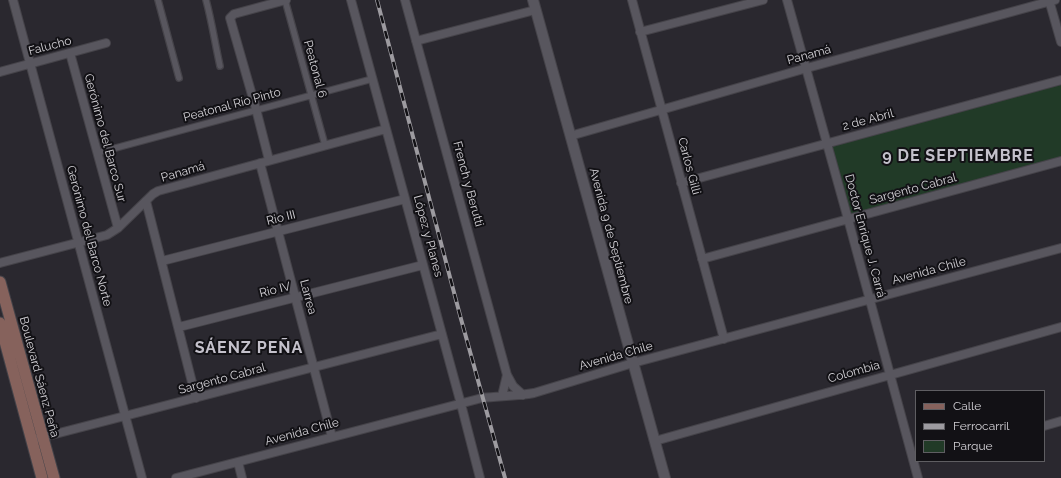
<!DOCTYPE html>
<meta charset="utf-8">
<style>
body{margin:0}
#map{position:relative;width:1061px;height:478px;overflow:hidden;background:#2a282f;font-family:Raleway,sans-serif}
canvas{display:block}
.legend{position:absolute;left:915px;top:390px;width:130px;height:72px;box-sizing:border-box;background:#121115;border:1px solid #5f5e62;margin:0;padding:5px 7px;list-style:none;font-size:12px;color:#d3d1d6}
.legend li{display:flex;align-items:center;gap:8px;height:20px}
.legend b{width:20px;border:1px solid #5f5e62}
</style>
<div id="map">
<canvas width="1061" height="478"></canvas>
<ul class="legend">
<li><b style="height:5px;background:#86625c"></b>Calle</li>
<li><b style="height:5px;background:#9d9ba0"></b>Ferrocarril</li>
<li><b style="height:11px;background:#213a27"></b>Parque</li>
</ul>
</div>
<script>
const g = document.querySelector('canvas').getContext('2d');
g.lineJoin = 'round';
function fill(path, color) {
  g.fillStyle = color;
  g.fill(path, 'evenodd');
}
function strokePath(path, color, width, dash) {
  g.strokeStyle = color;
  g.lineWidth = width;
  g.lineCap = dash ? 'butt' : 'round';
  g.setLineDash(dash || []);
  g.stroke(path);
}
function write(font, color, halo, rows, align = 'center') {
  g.font = font + ' Raleway,sans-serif';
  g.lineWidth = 4;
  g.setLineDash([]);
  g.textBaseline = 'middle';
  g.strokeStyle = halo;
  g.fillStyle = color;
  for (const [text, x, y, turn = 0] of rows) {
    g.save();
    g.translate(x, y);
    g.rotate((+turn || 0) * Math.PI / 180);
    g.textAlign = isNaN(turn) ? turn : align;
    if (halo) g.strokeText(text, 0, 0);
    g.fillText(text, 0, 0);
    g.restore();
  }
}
fill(new Path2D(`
 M1061 80V161L848 219 828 144Z`), '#213a27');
const pedestrian = new Path2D(`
 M158 0 179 78
 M206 0C212 22 215 44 220 66
 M285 0 325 145
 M97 153 372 79`);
const minor = new Path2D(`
 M13 0 142 478
 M351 0 461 404 480 478
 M405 0 507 375 513 386 523 395
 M632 0 724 339
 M787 0 848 219 918 478
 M1049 0 1061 42
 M640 32 763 0
 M416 41 535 10
 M70 53 118 228
 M0 72 106 43
 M570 136 807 68 1055 0
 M269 160 256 109 230 18 234 14 286 0
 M260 163 332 437
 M681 183 1061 80
 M146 201 196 398
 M702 259 1061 161
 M162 261 405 199
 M0 263 107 235 118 228 153 194 158 191 386 129
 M179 327 423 265
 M502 396 507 375
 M1044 426 1061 421
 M32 440 442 334
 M655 441 1061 327
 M238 462 242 478
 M176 478 482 398C499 396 518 396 534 393L633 363 1061 248`);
const tertiary = new Path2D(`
 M533 0 665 478`);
const secondary = new Path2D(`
 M0 282 54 478
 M0 323 42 478`);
strokePath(pedestrian, '#454349', 8);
strokePath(minor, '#454349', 10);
strokePath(tertiary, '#454349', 12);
strokePath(secondary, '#454349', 13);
strokePath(pedestrian, '#58565e', 5.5);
strokePath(minor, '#58565e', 8);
strokePath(tertiary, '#58565e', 10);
strokePath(secondary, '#86625c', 11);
const rail = new Path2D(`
 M377 0 461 319 505 478`);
strokePath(rail, '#9d9ba0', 4);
strokePath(rail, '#121115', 2.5, [8]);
write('12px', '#d3d1d6', '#121115', [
 ["Falucho",50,46,-15],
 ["Panamá",809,55,-15],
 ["Peatonal 6",315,69,75],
 ["Peatonal Río Pinto",232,105,-15],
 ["2 de Abril",868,120,-15],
 ["Gerónimo del Barco Sur",105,138,75],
 ["Carlos Gilli",689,166,75],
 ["Panamá",183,172,-16],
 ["French y Berutti",468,184,75],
 ["Sargento Cabral",913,189,-15],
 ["Rio III",281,218,-14],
 ["Gerónimo del Barco Norte",89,236,75],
 ["López y Planes",428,236,75],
 ["Avenida 9 de Septiembre",611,236,75],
 ["Doctor Enrique J. Carrá",865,236,75],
 ["Avenida Chile",929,271,-15],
 ["Rio IV",275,290,-14],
 ["Larrea",308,297,75],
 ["Avenida Chile",616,356,-16],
 ["Colombia",854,372,-16],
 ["Boulevard Sáenz Peña",39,377,75],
 ["Sargento Cabral",222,379,-15],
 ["Avenida Chile",302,432,-15]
]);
g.letterSpacing = '1px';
write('bold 16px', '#c4c1cb', '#121115', [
 ["9 DE SEPTIEMBRE",958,156],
 ["SÁENZ PEÑA",249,348]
]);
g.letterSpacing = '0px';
</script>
